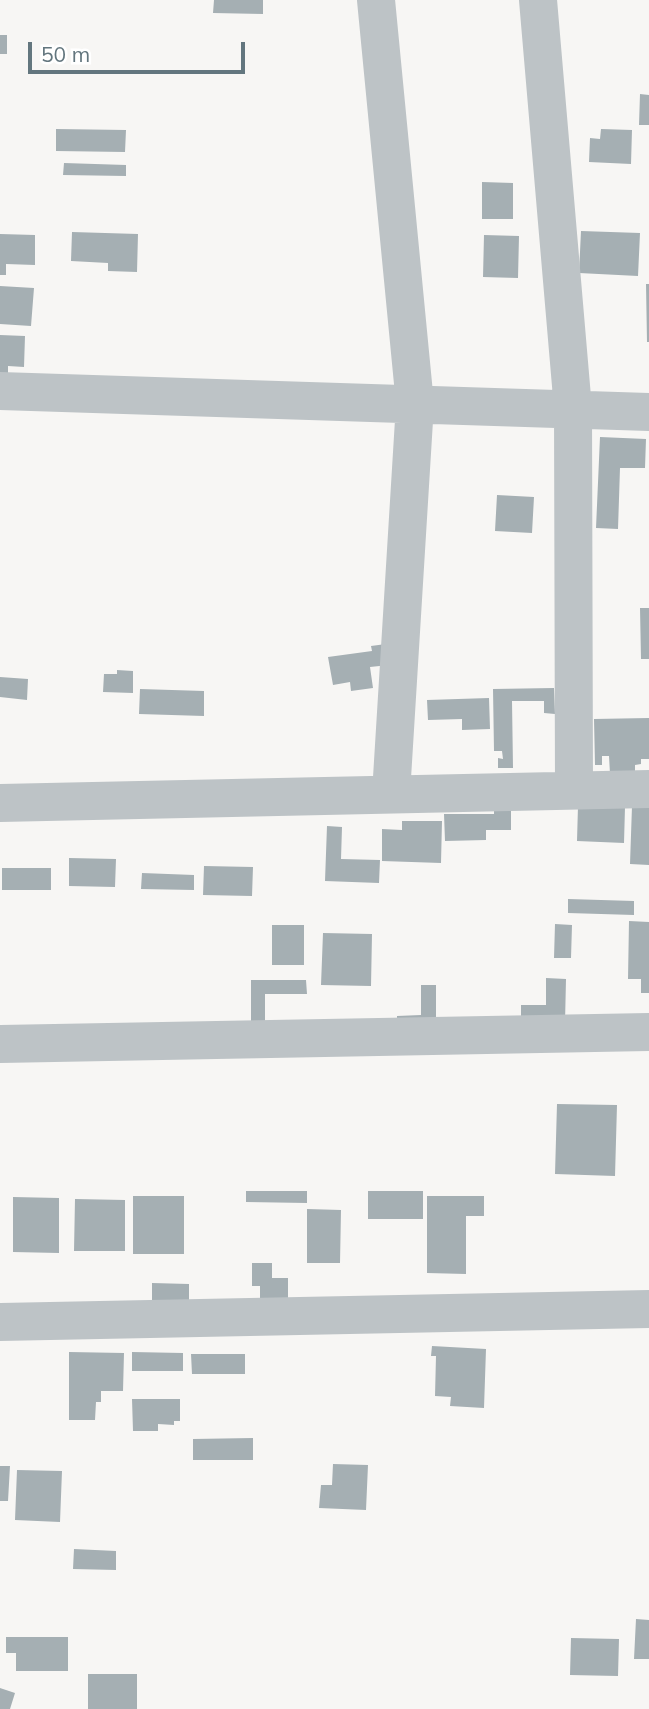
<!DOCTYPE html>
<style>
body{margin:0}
#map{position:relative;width:649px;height:1709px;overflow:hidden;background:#f7f6f4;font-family:Mulish,sans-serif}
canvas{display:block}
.scale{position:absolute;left:28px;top:42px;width:217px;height:32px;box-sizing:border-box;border:4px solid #63767e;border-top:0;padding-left:9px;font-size:21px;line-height:24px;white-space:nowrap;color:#63767e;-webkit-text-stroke:5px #fff;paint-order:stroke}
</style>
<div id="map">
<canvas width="649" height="1709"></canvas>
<div class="scale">50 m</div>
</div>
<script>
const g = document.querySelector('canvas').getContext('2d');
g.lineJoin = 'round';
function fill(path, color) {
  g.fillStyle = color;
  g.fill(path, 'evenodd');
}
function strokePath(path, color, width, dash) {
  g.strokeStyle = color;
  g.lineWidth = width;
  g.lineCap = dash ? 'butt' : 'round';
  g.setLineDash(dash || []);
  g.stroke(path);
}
fill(new Path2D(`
 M214 0H263V14L213 13Z
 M0 35H7V54H0Z
 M640 94 649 95V125H639Z
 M56 129 126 130 125 152 56 151Z
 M601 129 632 130 631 164 589 162 590 138 600 139Z
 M64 163 126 165V176L63 175Z
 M482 182 513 183V219H482Z
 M581 231 640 233 638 276 579 273Z
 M72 232 138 234 137 272 108 271V263L71 261Z
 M0 234 35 235V265L6 264V275H0Z
 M484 235 519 236 518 278 483 277Z
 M646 284H649V342H647Z
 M0 286 34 288 31 326 0 324Z
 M0 335 25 336 24 367 8 366V373H0Z
 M600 437 646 439 645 468H620L618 529 596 528Z
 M497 495 534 497 532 533 495 531Z
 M640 608H649V659H641Z
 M386 644 389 665 370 667 373 688 351 691 350 682 333 685 328 657 372 651 371 646Z
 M117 670 133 671V693L103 692 104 674H117Z
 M0 677 28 679 27 700 0 697Z
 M554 688 555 714 544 713V701H512L513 768H498V758L503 759 502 751H494L493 689Z
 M140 689 204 691V716L139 714Z
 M489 698 490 729 462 730V719L428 720 427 700Z
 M649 718V759H641V764L635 765V774H610L609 756H602V765H595L594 719Z
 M578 806 625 807 624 843 577 841Z
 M632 806 649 807V865L630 864Z
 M511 808V830H486V840L445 841 444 814H494V809Z
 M402 821H442L441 863 382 861V829L402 830Z
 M327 826 342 827 341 859 380 860 379 883 325 881Z
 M69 858 116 859 115 887 69 886Z
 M204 866 253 867 252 896 203 895Z
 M2 868H51V890H2Z
 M142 873 194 875V890L141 889Z
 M568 899 634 901V915L568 913Z
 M629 921 649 922V993H641V979H628Z
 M555 924 572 925 571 958H554Z
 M272 925H304V965H272Z
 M323 933 372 934 371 986 321 985Z
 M546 978 566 979 565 1023 521 1021V1005H546Z
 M251 980H306L307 994H265V1023H251Z
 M421 985H436V1027H397V1016L421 1015Z
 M557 1104 617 1105 615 1176 555 1174Z
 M246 1191H307V1203L246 1202Z
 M368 1191H423V1219H368Z
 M133 1196H184V1254H133Z
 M427 1196H484V1216H466V1274L427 1273Z
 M13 1197 59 1198V1253L13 1252Z
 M75 1199 125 1200V1251H74Z
 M307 1209 341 1210 340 1263H307Z
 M252 1263H272V1278H288V1300H260V1286H252Z
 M152 1283 189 1284V1301H152Z
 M432 1346 486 1349 484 1408 450 1406 451 1397 435 1396 436 1356H431Z
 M69 1352 124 1353 123 1391H101V1402H96L95 1420H69Z
 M132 1352 183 1353V1371H132Z
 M191 1354H245V1374H192Z
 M132 1399H180V1421H174V1425L158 1424V1431H133Z
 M253 1438V1460H193V1439Z
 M333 1464 368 1465 366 1510 319 1508 321 1485H332Z
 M0 1466H10L8 1501H0Z
 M17 1470 62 1471 60 1522 15 1520Z
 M74 1549 116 1551V1570L73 1569Z
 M636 1619 649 1620V1659H634Z
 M6 1637H68V1671H16V1653H6Z
 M571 1638 619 1639 618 1676 570 1675Z
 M88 1674H137V1709H88Z
 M0 1688 15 1693 10 1709H0Z`), '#a5afb3');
strokePath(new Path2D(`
 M376 0 415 404 391 794
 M538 0 573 409 574 790
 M0 391 649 412
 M0 803 649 789
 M0 1044 649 1032
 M0 1322 649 1309`), '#bdc3c6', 38);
</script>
